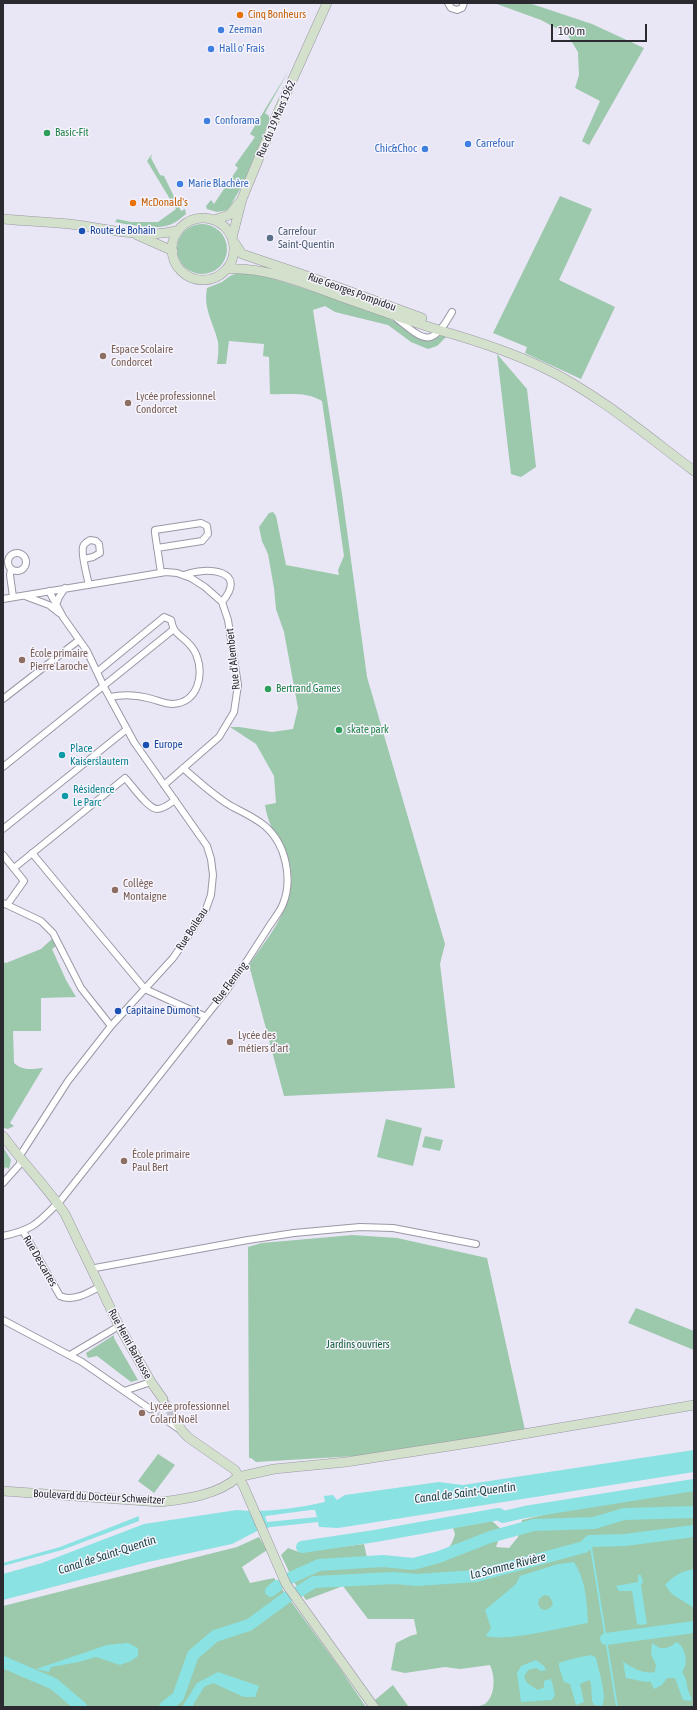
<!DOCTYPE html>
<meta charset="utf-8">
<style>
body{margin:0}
#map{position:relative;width:697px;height:1710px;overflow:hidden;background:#e9e6f5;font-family:"Asap Condensed",sans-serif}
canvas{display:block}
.frame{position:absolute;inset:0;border:4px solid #2b2a30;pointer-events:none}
.scale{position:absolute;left:551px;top:24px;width:96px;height:18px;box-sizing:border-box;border:2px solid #2b2a30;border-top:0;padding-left:5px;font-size:12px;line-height:14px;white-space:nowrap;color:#2b2a30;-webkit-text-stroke:3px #f6f4fd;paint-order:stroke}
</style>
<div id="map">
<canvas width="697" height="1710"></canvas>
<div class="frame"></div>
<div class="scale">100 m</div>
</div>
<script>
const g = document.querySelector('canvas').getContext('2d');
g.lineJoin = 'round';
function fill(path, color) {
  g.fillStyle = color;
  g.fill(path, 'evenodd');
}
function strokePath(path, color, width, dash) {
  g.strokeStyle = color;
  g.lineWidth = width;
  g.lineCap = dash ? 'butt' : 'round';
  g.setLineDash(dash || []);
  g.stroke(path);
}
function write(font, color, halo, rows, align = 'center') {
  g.font = font + ' "Asap Condensed",sans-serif';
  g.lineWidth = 3;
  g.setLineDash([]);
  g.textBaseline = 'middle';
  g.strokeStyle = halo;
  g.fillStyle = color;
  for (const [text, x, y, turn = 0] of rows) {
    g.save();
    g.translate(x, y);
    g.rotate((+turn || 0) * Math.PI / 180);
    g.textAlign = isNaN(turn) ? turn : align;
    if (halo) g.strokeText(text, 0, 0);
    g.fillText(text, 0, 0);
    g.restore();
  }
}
fill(new Path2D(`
 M494 3H529L592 24 644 48 589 145 582 141 600 101 575 88 579 75 578 52 567 34 541 20Z
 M289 70 265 113 269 116V121L243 184 228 210 217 212 207 209 206 206 211 200 214 204 238 168 235 165 255 137 250 134Z
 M152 154 151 158 160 175 164 176 181 211 185 209 186 214C181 218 176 223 169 225 154 230 130 225 115 222L117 219 131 222H158L176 209 147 161Z
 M560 196 592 209 559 280 615 307 581 379 525 353 527 347 493 333Z
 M177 249a25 25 0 1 1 50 0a25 25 0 1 1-50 0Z
 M240 272 271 278 381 313 424 341 433 339 443 335 447 336 437 346 428 349 411 342 388 325 335 312 325 306 313 310 342 494 367 677 445 944 440 964 455 1088 284 1096 249 965C270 934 300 901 289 861 285 847 276 838 271 826 268 819 266 812 265 805L276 803 274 776 256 744 230 727H239L272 732 293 729 298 708 284 632 276 609 274 588 268 554 262 541 259 527 269 513 273 512 276 516 286 565 339 575 338 570 344 556 322 401C305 391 288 395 270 394L269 357 263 356 264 344 229 341 226 364H217C218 357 219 349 218 342 214 323 203 310 207 288L222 282 230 276Z
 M497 354 527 389 536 467 521 477 511 474Z
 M52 939 56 946 52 949 66 980 76 997 41 998V1031H13L14 1063C23 1071 31 1069 43 1068L10 1123 14 1126 8 1129 4 1128 3 962 6 963 41 949Z
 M386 1119 422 1128 413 1166 377 1157Z
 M425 1136 443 1140 440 1151 422 1147Z
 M3 1147 11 1160 9 1169 6 1167 3 1170Z
 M353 1235 397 1238 487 1258 525 1430 355 1456 256 1462 251 1458H249L248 1247 262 1243Z
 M636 1308 694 1331V1350L628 1323Z
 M114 1335V1338L138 1380 131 1382 97 1356 88 1358 86 1353Z
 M158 1454 175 1465 154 1493 138 1481Z
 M694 1487V1707H476C479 1706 483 1705 485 1704 496 1695 495 1676 490 1665L460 1669 445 1667 405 1673 391 1670 396 1643 410 1636 417 1634 414 1619H368L343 1586 306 1600 294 1582 281 1555 288 1548 299 1552 364 1544 367 1558C392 1558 431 1566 450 1546 452 1543 454 1538 455 1534L453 1528 492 1521 502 1530 496 1547 509 1548 518 1537 522 1520 573 1508Z
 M259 1537 267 1550 242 1567 250 1583 274 1578 339 1667 366 1707H3V1606L237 1547Z
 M393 1685 408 1706 428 1707H380L375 1700Z`), '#9cc8ac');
fill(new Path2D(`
 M694 1450V1472L338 1528 319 1527 318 1522 271 1527 259 1530 232 1544 148 1562 3 1600V1574L42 1563 144 1524 237 1510C266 1513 297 1508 325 1502L324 1496 333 1495 337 1500 345 1495 439 1482 463 1485ZM311 1510H315L317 1517 267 1522 265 1516Z
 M139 1516V1521L62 1550 3 1566V1563L60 1547Z
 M574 1562C586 1580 587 1602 588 1623 563 1627 509 1642 486 1636L491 1628 485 1610 516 1584 520 1576 558 1564ZM544 1595 549 1596 553 1603 551 1607 546 1610 541 1609 538 1604 539 1599Z
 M694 1569V1608L672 1594 665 1585C673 1576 682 1571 694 1569Z
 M638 1575H641L643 1582 641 1585 647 1624 641 1625 637 1624 632 1591H619L616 1586 638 1582Z
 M677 1642C686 1649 689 1663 682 1672 689 1681 685 1689 692 1698L690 1701 683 1700 675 1678H667L662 1685 654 1689 650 1681 646 1682 626 1678 623 1662C634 1668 642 1674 655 1672L656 1665 651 1654 652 1643C662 1651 667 1649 677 1642Z
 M128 1643 138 1648V1656L131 1661 120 1665 96 1657 79 1662 51 1667 49 1672 36 1669 107 1645Z
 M592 1655 596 1658C598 1669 608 1697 602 1706L594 1705 592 1701 591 1683 589 1680 580 1684 584 1702 576 1705 570 1684 564 1682 559 1667V1663C570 1659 580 1657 592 1655Z
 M536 1660 544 1666 546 1670 541 1671 536 1668 528 1670 524 1677 527 1683 538 1690 544 1687V1681L551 1679 555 1694 552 1700 521 1702 517 1673 521 1666Z
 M218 1672 259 1686 255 1697H244L213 1683 204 1687 192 1707H182L197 1683Z`), '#8ae2e2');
strokePath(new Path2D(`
 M590 1541 617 1707`), '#8ae2e2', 2);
strokePath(new Path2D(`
 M302 1547 375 1536 499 1514 503 1517 525 1512 694 1485
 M288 1579 319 1565 383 1561 413 1564 439 1557 490 1537 534 1525 594 1523 624 1514 694 1512
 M271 1591 277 1586
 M298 1592 314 1582 394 1578 417 1580 476 1576 584 1547 590 1541 625 1540 694 1531
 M606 1639 694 1627
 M3 1662 54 1684 81 1707
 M165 1707 178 1697 193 1655 215 1636 249 1625 290 1595`), '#8ae2e2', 12);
strokePath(new Path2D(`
 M150 1409 169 1422`), '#c3c0ce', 6, [6, 3]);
strokePath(new Path2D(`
 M163 1399 175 1419`), '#c3c0ce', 9, [9, 4.5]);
const street = new Path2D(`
 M448 3 451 8 457 10 462 8 464 3
 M396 318C425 341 431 349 452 312
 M157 548 202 541 208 534 207 526 201 523 155 530V533L161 573
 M8 562a9 9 0 1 1 18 0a9 9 0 1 1-18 0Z
 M84 559 93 557 100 553 99 544 96 541 90 540C87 542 84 543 83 547 81 555 87 576 89 585
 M11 569 10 575 13 597
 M184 575C207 566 249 570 222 602
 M25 596 49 605 59 613
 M3 599 166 572 177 573 191 578 205 587 222 602 228 620 238 685 234 712 219 737 164 785
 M56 605 59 597 65 588
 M97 672 164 617 171 620C172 622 172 626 174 629 178 637 190 640 196 654 204 674 199 702 173 704 166 704 159 701 152 699 138 695 125 694 110 697
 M3 699 79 640
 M3 767 174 629
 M3 829 127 729
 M32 853 145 989 204 1016
 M3 855 24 881 7 905
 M14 868 125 778C132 785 148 809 157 809 164 809 169 804 175 800
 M3 903 41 921 53 933 81 988 111 1026
 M3 1183 20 1164 21 1154 68 1081 111 1026 173 958 193 929 206 909 211 895 213 875 211 859 207 846 134 742 104 687 87 651 63 617 49 591
 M23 1231 60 1296C73 1302 88 1293 99 1287
 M3 1236C36 1229 38 1222 61 1200L226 991C241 970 255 949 268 928 273 920 280 912 283 904 293 879 286 844 265 826 254 817 242 812 231 806 214 796 198 781 183 768
 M93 1271 95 1268 248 1240 294 1233 360 1227 393 1228 476 1244
 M3 1320 82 1362 150 1409
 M70 1355 119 1326
 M124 1391 151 1382
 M169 1422 179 1429`);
const secondary = new Path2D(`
 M172 249a31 31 0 1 1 62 0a31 31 0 1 1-62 0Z
 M3 219C25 221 48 222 70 224 105 228 145 240 179 230
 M214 220 229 215 240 202
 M137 235 173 251
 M232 238 242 199 278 112 327 3
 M234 242 242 254 310 277 422 318
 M228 269C269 266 317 289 356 302 384 312 413 322 442 331 477 341 511 352 544 368 598 394 646 435 694 471
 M3 1136C23 1163 47 1187 65 1214L119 1326 151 1382 163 1399
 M175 1419 182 1431 189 1438 235 1470 244 1487 286 1584 374 1707
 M238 1477 274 1469 346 1462 482 1441 694 1405
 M3 1491 160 1502C186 1499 218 1495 238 1477`);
strokePath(street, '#9b98a6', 8);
strokePath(secondary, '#9b98a6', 10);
strokePath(street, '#fff', 6);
strokePath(secondary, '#d3e0cb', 9);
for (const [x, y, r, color] of [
 [240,15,4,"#e8710a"],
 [221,30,4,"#3f7fe0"],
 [211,49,4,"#3f7fe0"],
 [207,121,4,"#3f7fe0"],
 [47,133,4,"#2e9e5b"],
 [468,144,4,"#3f7fe0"],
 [425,149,4,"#3f7fe0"],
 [180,184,4,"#3f7fe0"],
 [133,203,4,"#e8710a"],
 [82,231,4,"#1a4fb4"],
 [270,238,4,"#5c6f8a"],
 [103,356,4,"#8d6e63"],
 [128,403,4,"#8d6e63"],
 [22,660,4,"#8d6e63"],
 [268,689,4,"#2e9e5b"],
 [339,730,4,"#2e9e5b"],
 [146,745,4,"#1a4fb4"],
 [62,755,4,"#0f9aa8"],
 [65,796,4,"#0f9aa8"],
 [115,890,4,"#8d6e63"],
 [118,1011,4,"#1a4fb4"],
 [230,1042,4,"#8d6e63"],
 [124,1161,4,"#8d6e63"],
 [142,1413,4,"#8d6e63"]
]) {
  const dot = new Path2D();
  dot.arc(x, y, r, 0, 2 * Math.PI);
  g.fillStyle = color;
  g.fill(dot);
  strokePath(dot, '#f6f4fd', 1.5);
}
write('11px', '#c56008', '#f6f4fd', [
 ["Cinq Bonheurs",248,15],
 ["McDonald's",141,203]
], 'left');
write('11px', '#366cbe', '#f6f4fd', [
 ["Zeeman",229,30],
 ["Hall o' Frais",219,49],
 ["Conforama",215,121],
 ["Carrefour",476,144],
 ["Chic&Choc",417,149,"right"],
 ["Marie Blachère",188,184]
], 'left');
write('11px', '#2b2a30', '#f6f4fd', [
 ["Rue du 19 Mars 1962",276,119,-67],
 ["Rue Georges Pompidou",352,292,20],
 ["Rue d'Alembert",233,659,-96],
 ["Rue Boileau",192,929,-57],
 ["Rue Fleming",230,983,-53],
 ["Rue Descartes",40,1261,60],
 ["Rue Henri Barbusse",130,1344,61],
 ["Boulevard du Docteur Schweitzer",99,1497,3]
]);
write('11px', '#27864d', '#f6f4fd', [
 ["Basic-Fit",55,133],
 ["Bertrand Games",276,689],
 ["skate park",347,730]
], 'left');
write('11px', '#164399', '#f6f4fd', [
 ["Route de Bohain",90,231],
 ["Europe",154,745],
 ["Capitaine Dumont",126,1011]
], 'left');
write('11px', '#4e5e75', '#f6f4fd', [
 ["Carrefour",278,232],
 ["Saint-Quentin",278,245]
], 'left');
write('11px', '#785e54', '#f6f4fd', [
 ["Espace Scolaire",111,350],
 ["Condorcet",111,363],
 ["Lycée professionnel",136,397],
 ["Condorcet",136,410],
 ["École primaire",30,654],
 ["Pierre Laroche",30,667],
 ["Collège",123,884],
 ["Montaigne",123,897],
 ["Lycée des",238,1036],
 ["métiers d'art",238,1049],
 ["École primaire",132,1155],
 ["Paul Bert",132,1168],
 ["Lycée professionnel",150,1407],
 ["Colard Noël",150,1420]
], 'left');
write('11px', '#0d838f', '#f6f4fd', [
 ["Place",70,749],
 ["Kaiserslautern",70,762],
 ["Résidence",73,790],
 ["Le Parc",73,803]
], 'left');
write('11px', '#125c38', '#f6f4fd', [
 ["Jardins ouvriers",358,1345]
]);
write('italic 12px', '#1c4646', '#f6f4fd', [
 ["Canal de Saint-Quentin",465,1493,-7],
 ["Canal de Saint-Quentin",107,1555,-18],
 ["La Somme Rivière",508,1566,-14]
]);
</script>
